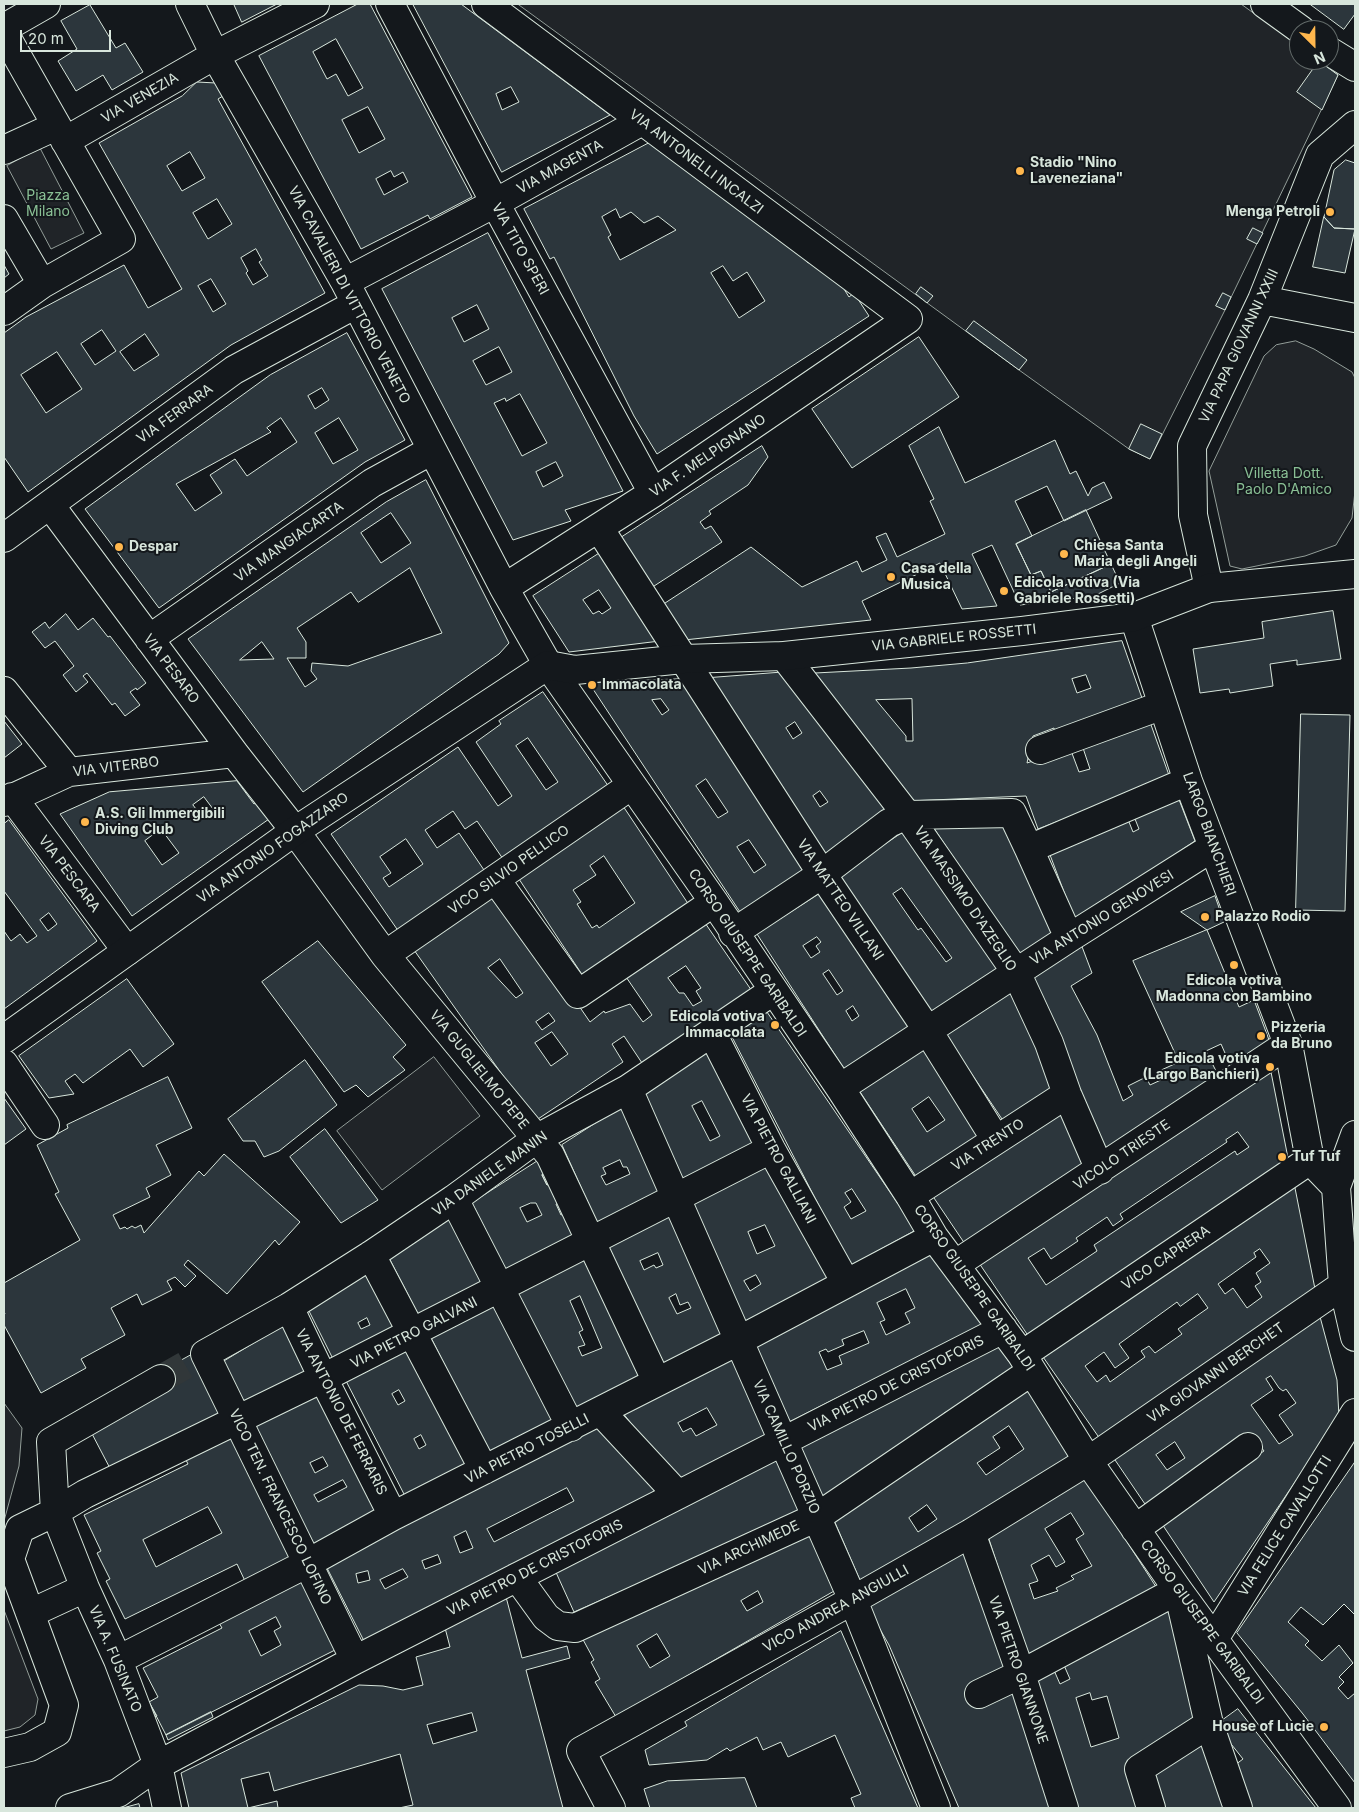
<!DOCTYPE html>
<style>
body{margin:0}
#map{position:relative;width:1359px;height:1812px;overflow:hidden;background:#14181c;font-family:Inter,sans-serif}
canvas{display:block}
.frame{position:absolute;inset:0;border:5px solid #d8e6dc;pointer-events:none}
.north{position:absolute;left:1289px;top:20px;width:50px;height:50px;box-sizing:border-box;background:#14181c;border:1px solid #626a69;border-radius:50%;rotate:157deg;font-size:14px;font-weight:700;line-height:20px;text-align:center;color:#d8e6dc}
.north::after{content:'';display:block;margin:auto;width:18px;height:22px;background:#ffb74d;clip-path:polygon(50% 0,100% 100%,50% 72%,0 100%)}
.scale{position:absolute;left:20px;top:30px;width:91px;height:22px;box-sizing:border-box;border:2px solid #d8e6dc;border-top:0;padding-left:6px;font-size:15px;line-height:18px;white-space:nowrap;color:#d8e6dc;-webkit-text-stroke:4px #14181c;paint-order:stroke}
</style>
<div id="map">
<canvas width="1359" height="1812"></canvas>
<div class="frame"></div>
<div class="north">N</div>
<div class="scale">20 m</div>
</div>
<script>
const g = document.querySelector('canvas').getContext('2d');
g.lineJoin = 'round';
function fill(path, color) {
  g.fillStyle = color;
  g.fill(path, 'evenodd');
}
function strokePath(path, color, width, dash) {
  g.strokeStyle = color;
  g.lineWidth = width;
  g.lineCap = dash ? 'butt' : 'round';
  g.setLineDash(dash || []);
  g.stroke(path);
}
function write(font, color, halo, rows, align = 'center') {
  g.font = font + ' Inter,sans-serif';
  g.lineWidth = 4;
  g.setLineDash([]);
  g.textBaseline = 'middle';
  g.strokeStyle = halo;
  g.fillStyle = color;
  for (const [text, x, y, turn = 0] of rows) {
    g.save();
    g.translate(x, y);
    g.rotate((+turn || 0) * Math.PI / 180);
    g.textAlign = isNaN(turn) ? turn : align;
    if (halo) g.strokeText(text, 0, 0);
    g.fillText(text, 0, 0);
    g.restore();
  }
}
const green = new Path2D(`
 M518 4H1241L1299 46V60H1317L1338 75 1225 310 1150 459 1129 449 1019 370Z
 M40 148 84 233 51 249 7 166Z
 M1296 341 1314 349 1352 372 1355 378V491L1352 518 1336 545 1305 556 1242 569 1230 566 1209 471 1264 356 1276 345Z
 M434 1057 480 1116 382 1190 337 1131Z
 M4 1403 22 1428 19 1466 4 1521Z
 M4 1610 38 1699 35 1715 20 1727 4 1731Z`);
fill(green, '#202428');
strokePath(green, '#939e99', 1);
const building = new Path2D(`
 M234 4H277L242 22Z
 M358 4H370L472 197 430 219 428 215 361 249 259 56ZM336 39 363 88 348 96 336 74 327 79 313 52ZM368 107 385 139 359 153 342 120ZM391 171 394 177 403 172 408 182 384 195 376 179Z
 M413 4H461L610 115 502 172ZM511 87 519 102 502 110 496 94Z
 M1310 4H1355V14L1344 29Z
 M90 5 116 48 125 43 143 72 112 90 103 75 76 91 58 61 77 49 61 21Z
 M1319 61 1338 75 1322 110 1297 92Z
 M197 82 216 83 223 96 218 99 325 293 231 345 28 492 4 457V333L26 317 124 265 148 308 182 289 99 143 182 96ZM190 152 205 178 182 191 167 166ZM217 199 232 224 208 239 193 213ZM256 249 262 260 259 262 268 276 253 285 246 273 248 271 241 258ZM211 279 226 304 213 312 198 286ZM102 330 116 351 95 365 81 344ZM145 334 159 355 134 371 120 352ZM57 352 82 389 46 413 21 375Z
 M651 142 797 246 808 263 813 260 839 281 849 297 854 293 869 316 657 454 634 416 554 257 550 259 524 209ZM616 209 620 218 631 212 644 223 658 216 676 230 620 260 608 237 611 235 602 217ZM723 266 733 281 747 272 765 301 739 318 711 273Z
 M1346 160 1355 163V229L1334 228 1324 217 1334 170Z
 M1324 217 1334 228 1355 229 1345 273 1313 267Z
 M1253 228 1263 233 1257 244 1247 239Z
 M488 233 623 491 565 510 571 521 513 540 382 289ZM477 305 489 329 464 342 452 318ZM499 347 512 372 486 385 473 361ZM520 394 547 443 522 456 494 403 505 398 506 401ZM556 462 563 476 543 487 536 472Z
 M4 265 9 274 4 278Z
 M921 287 933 296 927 303 916 294Z
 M1223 293 1231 297 1225 310 1216 306Z
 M974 321 1027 360 1019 370 966 331Z
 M347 333 405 440 365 462 159 608 85 509 270 375ZM322 388 329 400 315 409 308 396ZM281 418 297 442 247 476 235 459 210 475 222 493 195 511 176 484 271 432 267 428ZM339 418 358 450 333 464 315 433Z
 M919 337 959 397 852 468 812 409Z
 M1141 424 1162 434 1150 459 1129 449Z
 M939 427 965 483 1055 440 1070 474 1076 471 1088 496 1092 488 1104 482 1112 498 1064 521 1047 486 1015 501 1032 536 1016 544 1031 575 1041 571 1051 592 1111 564 1120 583 1094 596 1020 605 992 545 972 554 997 606 962 609 940 563 862 601 871 620 684 640 662 605 751 547 802 587 857 561 862 572 887 560 876 537 886 533 897 557 945 534 930 501 934 499 909 446Z
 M762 446 768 457 748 485 709 511 711 514 700 522 705 529 711 526 722 542 651 588 619 539Z
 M426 480 509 643 499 654 303 792 188 639 386 502ZM391 513 411 543 381 563 361 533ZM410 568 442 633 348 666 312 663 311 671 317 679 305 687 287 658H306V642L297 628 351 592 358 602ZM262 642 274 659 240 660Z
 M1086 510 1111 564 1051 592 1041 571 1031 575 1016 544Z
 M603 551 660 641 569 652 533 596ZM599 590 611 608 602 614 599 611 593 614 583 600Z
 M1333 611 1341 659 1297 665V660L1270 664 1273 686 1230 693 1229 689 1200 693 1193 649 1264 638 1262 622Z
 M66 614 78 630 93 618 108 637 110 636 146 683 137 690 136 688 130 692 140 705 125 716 115 703 112 705 87 673 83 676 88 682 76 692 63 675 74 666 55 641 45 648 32 632 45 622 49 628Z
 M1122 641 1143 701 1055 732 1054 728 1033 736 1027 763 1070 748 1079 772 1090 769 1082 745 1150 722 1170 778 1038 829 1026 796 908 801 815 673 911 668 967 663ZM1086 675 1091 688 1077 693 1072 679ZM912 699 913 741H906V736L876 700Z
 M787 672 889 812 825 855 709 678ZM795 722 802 733 793 739 786 728ZM820 791 828 802 820 807 813 796Z
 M683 679 810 870 742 915 589 683ZM661 699 669 710 662 715 652 700ZM706 779 728 812 718 818 696 786ZM749 840 766 865 754 873 737 847Z
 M543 692 609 787 503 859 477 821 465 829 453 811 425 830 437 848 459 833 486 873 399 932 331 834 458 747 498 806 512 796 476 742 501 724 499 721ZM528 738 558 782 546 790 516 746ZM406 839 423 864 389 887 383 878 391 873 380 857Z
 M1301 714 1350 715 1345 911 1296 910Z
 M4 721 22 744 4 758Z
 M237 781 254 804 257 802 269 819 132 916 60 814 109 792ZM204 797 213 809 204 815 201 811 199 813 193 805ZM161 829 179 853 162 865 145 841Z
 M1178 797 1195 841 1075 921 1047 847 1127 817 1133 832 1139 829 1133 814Z
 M623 806 691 908 585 979 517 876ZM604 856 635 903 599 928 597 925 592 928 577 904 581 902 573 890 596 875 590 866Z
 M9 820 97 941 4 1009V931L11 941 20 934 27 943 37 936 4 891V824ZM49 913 57 924 48 931 40 920Z
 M1011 822 1057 932 1020 956 931 824Z
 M908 829 1003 968 932 1016 838 876ZM902 888 952 958 946 962 921 928 918 930 893 894Z
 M500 891 590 1022 604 1011 605 1013 630 1004 643 1022 652 1015 624 974 703 920 754 994 646 1069 624 1036 612 1044 623 1062 535 1121 414 950ZM500 959 523 993 516 998 488 968ZM686 966 701 988 696 991 702 1001 693 1006 684 993H679L668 978ZM549 1013 555 1021 542 1030 536 1022ZM552 1032 568 1054 551 1066 535 1043Z
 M824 891 913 1028 846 1072 757 934ZM817 937 821 942 816 946 820 952 811 958 803 946ZM829 970 843 991 837 995 823 974ZM853 1006 859 1016 852 1021 846 1011Z
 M1215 896 1224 922 1207 930 1181 912Z
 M1207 930 1239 1007 1254 1000 1271 1045 1232 1069 1221 1044 1206 1051 1219 1077 1105 1154 1064 1048 1029 977 1081 944 1092 973 1071 986 1097 1035 1123 1101 1133 1095 1128 1086 1146 1077 1150 1085 1163 1079 1159 1071 1179 1062 1133 961Z
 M318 941 406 1045 393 1057 405 1070 368 1097 356 1085 344 1092 262 982Z
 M127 979 174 1044 143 1067 130 1049 83 1083 75 1074 65 1081 74 1094 49 1098 19 1056Z
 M1010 989 1057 1087 1004 1122 944 1033Z
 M767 1012 916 1230 850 1266 731 1035ZM852 1189 866 1211 851 1219 844 1207 851 1202 845 1193Z
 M924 1045 983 1134 917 1178 858 1089ZM929 1097 945 1120 927 1132 912 1109Z
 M711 1048 758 1141 681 1182 640 1094ZM702 1101 720 1136 710 1141 692 1106Z
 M305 1060 337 1105 279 1151 264 1157 255 1141H243L228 1119Z
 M1270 1067 1289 1163 1029 1337 979 1263ZM1238 1132 1249 1147 1237 1155 1235 1151 1094 1245 1097 1251 1046 1285 1028 1258 1044 1248 1051 1259 1078 1241 1076 1238 1107 1217 1113 1226 1123 1219 1120 1214 1227 1142 1226 1140Z
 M168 1077 192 1128 156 1145 171 1175 146 1188 150 1197 113 1215 120 1229 125 1227 127 1229 132 1226 135 1228 141 1225 144 1233 199 1171 204 1176 224 1154 300 1222 279 1245 275 1240 227 1294 188 1260 184 1265 196 1276 185 1287 175 1277 167 1281 172 1290 142 1305 137 1294 111 1308 125 1335 81 1359 86 1368 41 1393 4 1325V1315L5 1314 4 1311V1283L80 1240 55 1194 59 1192 37 1145 68 1128 67 1125Z
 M4 1098 26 1129 4 1145Z
 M624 1105 664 1192 598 1225 562 1145ZM620 1160 623 1167H627L630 1174 606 1185 601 1176 606 1174 603 1168Z
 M1067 1105 1092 1163 967 1247 932 1195Z
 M325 1129 378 1200 341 1223 290 1157Z
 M544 1157 550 1171 542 1175 547 1185 555 1181 565 1200 556 1204 561 1215 570 1211 581 1235 506 1271 472 1203ZM531 1203H536L542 1215 527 1222 520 1208Z
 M769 1162 830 1278 744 1323 690 1203ZM765 1225 775 1246 757 1254 748 1232ZM756 1275 761 1284 750 1291 744 1281Z
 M550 1171 555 1181 547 1185 542 1175Z
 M1294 1183 1316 1294 1107 1449 1041 1354ZM1260 1249 1270 1263 1256 1273 1261 1282 1255 1286 1262 1297 1247 1308 1233 1288 1225 1294 1218 1284 1256 1257 1254 1253ZM1198 1294 1208 1308 1178 1329 1182 1334 1155 1353 1149 1346 1141 1351 1145 1357 1110 1382 1106 1375 1097 1382 1085 1366 1104 1352 1115 1368 1129 1358 1119 1344 1177 1302 1180 1306Z
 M673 1210 728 1331 663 1364 606 1243ZM658 1253 663 1265 656 1268 654 1265 644 1270 640 1261ZM676 1294 680 1305 688 1302 691 1308 677 1314 669 1298Z
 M454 1215 488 1281 419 1316 389 1258Z
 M929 1250 982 1325 789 1422 753 1343ZM906 1289 915 1308 905 1313 910 1323 886 1335 880 1322 885 1320 877 1303ZM864 1331 869 1343 839 1356 842 1364 827 1370 819 1352 826 1349 828 1352 844 1345 842 1340Z
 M590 1253 646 1375 576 1411 515 1291ZM580 1296 602 1348 582 1356 578 1347 585 1345 579 1332 583 1330 570 1301Z
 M372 1268 400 1325 333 1359 307 1307ZM367 1318 370 1325 361 1329 358 1323Z
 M498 1299 561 1420 491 1456 429 1334Z
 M1319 1313 1337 1380 1339 1417 1214 1602 1160 1521 1264 1451 1254 1437 1149 1510 1113 1457ZM1271 1376 1279 1388 1283 1391 1286 1389 1296 1403 1279 1415 1293 1435 1279 1444 1251 1405 1273 1390 1266 1379ZM1175 1442 1185 1458 1167 1470 1156 1455Z
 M289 1322 313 1370 244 1404 223 1362Z
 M995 1341 1016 1372 981 1397 944 1413 947 1419 824 1500 797 1442Z
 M410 1342 472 1464 406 1498 344 1377ZM399 1390 405 1401 398 1405 392 1394ZM421 1435 426 1445 419 1449 414 1439Z
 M738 1353 773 1432 677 1481 622 1412ZM707 1408 717 1425 696 1436 691 1428 683 1432 678 1423Z
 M193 1354 226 1414 113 1474 90 1430 158 1373Z
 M323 1387 386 1509 315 1546 252 1424ZM323 1457 328 1466 315 1473 310 1463ZM343 1480 347 1487 318 1502 314 1495Z
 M1027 1387 1071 1459 862 1585 833 1518ZM1009 1426 1024 1449 986 1475 977 1463 1000 1448 993 1437ZM927 1505 937 1519 918 1532 909 1518Z
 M596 1426 657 1491 365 1643 326 1566ZM567 1488 574 1501 494 1542 487 1529ZM466 1531 473 1548 460 1553 454 1537ZM438 1555 441 1563 425 1569 422 1561ZM403 1569 408 1577 385 1589 380 1580ZM368 1571 370 1580 358 1583 356 1574Z
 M231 1430 294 1557 245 1581 237 1564 125 1619 106 1581 110 1579 97 1553 101 1551 84 1515 188 1464 183 1454ZM208 1507 222 1533 156 1567 143 1540Z
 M780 1452 807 1510 574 1612 554 1568Z
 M1355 1462V1615L1344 1604 1323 1625 1301 1607 1288 1622 1309 1641 1305 1645 1322 1661 1339 1645 1353 1663 1339 1677 1344 1682 1338 1688 1348 1699 1355 1693V1783L1303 1714 1237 1633Z
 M1082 1472 1160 1593 1028 1660 986 1530ZM1071 1513 1084 1534 1076 1539 1092 1566 1071 1576 1074 1579 1056 1588 1058 1591 1034 1599 1029 1584 1038 1581 1031 1565 1049 1555 1056 1567 1065 1562 1045 1529Z
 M816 1528 841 1587 616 1717 595 1682 600 1679 591 1662 594 1660 580 1634ZM758 1591 763 1602 747 1611 741 1601ZM657 1634 670 1656 650 1668 637 1646Z
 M966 1543 1015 1686 1055 1808H959L889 1645 865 1603Z
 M303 1578 339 1648 166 1735 149 1702 158 1697 143 1668 222 1628 218 1621ZM276 1617 281 1627 274 1631 281 1645 261 1656 249 1631Z
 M505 1593 522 1658 567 1646 570 1658 526 1670 563 1808H399L413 1805 400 1754 274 1791 269 1772 241 1779 248 1808 277 1801 278 1808H189L181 1773 359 1685 383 1686 403 1690 423 1685 416 1657 450 1647 444 1624ZM472 1713 477 1731 433 1744 427 1725Z
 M1168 1609 1194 1697 1200 1723 1127 1767 1139 1808H1075L1033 1677 1053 1668 1060 1684 1070 1679 1063 1663ZM1090 1693 1092 1700 1107 1696 1119 1738 1091 1747 1076 1698Z
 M841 1631 918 1808H855L851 1798 861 1794 835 1735 788 1757 781 1742 763 1750 757 1737 730 1751 727 1748 707 1760 649 1765 645 1750 687 1726 685 1722Z
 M149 1702 157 1716 152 1718 145 1704Z
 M1238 1709 1316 1808H1250L1235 1765 1243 1759 1216 1725Z
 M211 1712 213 1717 168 1740 166 1735Z
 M1203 1740 1224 1808H1163L1152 1773Z
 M745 1778 757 1808H650L644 1789 667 1781Z
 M139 1804 140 1808H123Z`);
fill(building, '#2c363c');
strokePath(building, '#d8e6dc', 1);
strokePath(new Path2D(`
 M161 1379 205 1354`), '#313739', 28, [28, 14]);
const minor = new Path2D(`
 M190 4 215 55 345 282 504 588 548 665 714 902 840 1088 910 1196 934 1237 1022 1355 1088 1461 1178 1590 1337 1808
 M390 4 495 203 653 493
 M486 4 908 319 653 493 504 588
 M1265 4 1301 30
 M4 28 46 4
 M4 33 121 239 42 284 4 311
 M1329 51 1355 67
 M65 141 215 55 315 4
 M4 150 56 126
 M4 219 42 284
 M345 282 495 203 642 121
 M1262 300 1355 318
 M50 505 234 753 295 831 385 955 550 1155 657 1382
 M599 528 822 874 928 1031 996 1140
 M4 538 234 370 356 304
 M1209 588 1193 515 1192 446 1262 300 1320 155 1355 125
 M1134 617 1188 781 1288 1044 1310 1160 1336 1187
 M149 639 372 483 432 450
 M784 656 907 815 1016 972 1049 1043 1067 1094 1100 1170
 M4 691 69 772
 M1040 750 1163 705
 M12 797 127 951
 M4 802 69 772 234 753
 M496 880 578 994 714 902
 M733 933 822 874 889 823 907 815 1012 813 1029 849
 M1069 938 1029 849 1188 781
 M385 955 632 785
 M712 1033 771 1149 846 1283
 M4 1064 45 1125
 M840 1088 1069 938 1213 847
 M628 1089 853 1600 936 1808
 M1355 1135 1336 1187 1343 1285 1355 1337
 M910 1196 1067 1094
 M454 1199 571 1427
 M371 1255 484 1470
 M956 1264 1288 1044
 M289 1307 323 1378 393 1516
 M1022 1355 1310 1160
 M161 1379 51 1442 55 1512 85 1588 118 1660 158 1765 167 1808
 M600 1411 678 1495
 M1135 1529 1248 1447
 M971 1533 1021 1674 1064 1808
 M517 1577 546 1617 558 1626 575 1628 817 1517 1032 1371
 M31 1613 85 1588
 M1214 1639 1355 1413
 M118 1660 308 1563 393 1516 738 1341 934 1237
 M355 1660 205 1354 289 1307 371 1255 454 1199 536 1139 628 1089 773 991
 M979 1694 1021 1674 1178 1590 1209 1724 1238 1808
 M4 1753 30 1747 57 1732 64 1705 10 1559 20 1529 55 1512 85 1494 323 1378 771 1149
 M70 1808 118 1793 158 1765 355 1660 1003 1329
 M611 1808 581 1751 853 1600 971 1533 1088 1461 1343 1285
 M1151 1808 1139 1769 1209 1724`);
const tertiary = new Path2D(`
 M4 1039 295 831 548 665 575 670 683 659 784 656 1022 631 1134 617 1209 588 1355 574`);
strokePath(minor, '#d8e6dc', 30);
strokePath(tertiary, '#d8e6dc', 30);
strokePath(minor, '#14181c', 28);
strokePath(tertiary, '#14181c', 28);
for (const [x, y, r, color] of [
 [1020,171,5,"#ffb74d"],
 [1330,212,5,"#ffb74d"],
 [119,547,5,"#ffb74d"],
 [1064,554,5,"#ffb74d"],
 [891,577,5,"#ffb74d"],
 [1004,591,5,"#ffb74d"],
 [592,685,5,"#ffb74d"],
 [85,822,5,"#ffb74d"],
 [1205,917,5,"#ffb74d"],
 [1234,965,5,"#ffb74d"],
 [775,1025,5,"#ffb74d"],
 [1261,1036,5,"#ffb74d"],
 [1270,1067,5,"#ffb74d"],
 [1282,1157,5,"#ffb74d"],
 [1324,1727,5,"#ffb74d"]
]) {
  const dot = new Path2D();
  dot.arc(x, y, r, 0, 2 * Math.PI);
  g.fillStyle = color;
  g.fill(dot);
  strokePath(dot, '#14181c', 2);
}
write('14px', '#d8e6dc', '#14181c', [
 ["VIA VENEZIA",140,98,-30],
 ["VIA ANTONELLI INCALZI",696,162,37],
 ["VIA MAGENTA",560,167,-29],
 ["VIA TITO SPERI",520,249,61],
 ["VIA CAVALIERI DI VITTORIO VENETO",349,295,62],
 ["VIA PAPA GIOVANNI XXIII",1239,346,-65],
 ["VIA FERRARA",175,414,-36],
 ["VIA F. MELPIGNANO",708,456,-34],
 ["VIA MANGIACARTA",289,542,-35],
 ["VIA GABRIELE ROSSETTI",954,638,-6],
 ["VIA PESARO",171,669,53],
 ["VIA VITERBO",116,767,-7],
 ["LARGO BIANCHIERI",1209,834,70],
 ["VIA ANTONIO FOGAZZARO",273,848,-35],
 ["VICO SILVIO PELLICO",509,870,-35],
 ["VIA PESCARA",69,874,53],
 ["VIA MASSIMO D'AZEGLIO",965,899,56],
 ["VIA MATTEO VILLANI",840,900,56],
 ["VIA ANTONIO GENOVESI",1102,918,-32],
 ["CORSO GIUSEPPE GARIBALDI",747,953,56],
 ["VIA GUGLIELMO PEPE",479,1070,51],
 ["VIA TRENTO",988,1145,-33],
 ["VICOLO TRIESTE",1122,1155,-34],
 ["VIA PIETRO GALLIANI",778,1159,62],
 ["VIA DANIELE MANIN",490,1174,-35],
 ["VICO CAPRERA",1166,1258,-34],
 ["CORSO GIUSEPPE GARIBALDI",974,1288,55],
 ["VIA PIETRO GALVANI",414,1333,-27],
 ["VIA GIOVANNI BERCHET",1216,1373,-35],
 ["VIA PIETRO DE CRISTOFORIS",896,1384,-27],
 ["VIA ANTONIO DE FERRARIS",341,1412,63],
 ["VIA CAMILLO PORZIO",786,1447,66],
 ["VIA PIETRO TOSELLI",527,1449,-27],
 ["VICO TEN. FRANCESCO LOFINO",280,1507,64],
 ["VIA FELICE CAVALLOTTI",1285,1526,-58],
 ["VIA ARCHIMEDE",749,1548,-25],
 ["VIA PIETRO DE CRISTOFORIS",535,1568,-27],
 ["VICO ANDREA ANGIULLI",836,1609,-29],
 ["CORSO GIUSEPPE GARIBALDI",1202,1622,54],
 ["VIA A. FUSINATO",115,1659,67],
 ["VIA PIETRO GIANNONE",1018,1670,71]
]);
write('bold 14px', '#d8e6dc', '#14181c', [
 ["Stadio \"Nino",1030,163],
 ["Laveneziana\"",1030,179],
 ["Menga Petroli",1320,212,"right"],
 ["Chiesa Santa",1074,546],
 ["Maria degli Angeli",1074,562],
 ["Despar",129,547],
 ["Casa della",901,569],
 ["Musica",901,585],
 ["Edicola votiva (Via",1014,583],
 ["Gabriele Rossetti)",1014,599],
 ["Immacolata",602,685],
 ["A.S. Gli Immergibili",95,814],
 ["Diving Club",95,830],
 ["Palazzo Rodio",1215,917],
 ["Edicola votiva",1234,981,"center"],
 ["Madonna con Bambino",1234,997,"center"],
 ["Edicola votiva",765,1017,"right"],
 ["Immacolata",765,1033,"right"],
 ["Pizzeria",1271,1028],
 ["da Bruno",1271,1044],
 ["Edicola votiva",1260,1059,"right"],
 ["(Largo Banchieri)",1260,1075,"right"],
 ["Tuf Tuf",1292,1157],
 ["House of Lucie",1314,1727,"right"]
], 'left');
write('14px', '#8ac095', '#14181c', [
 ["Piazza",48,196],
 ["Milano",48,212],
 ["Villetta Dott.",1284,474],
 ["Paolo D'Amico",1284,490]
]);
</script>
